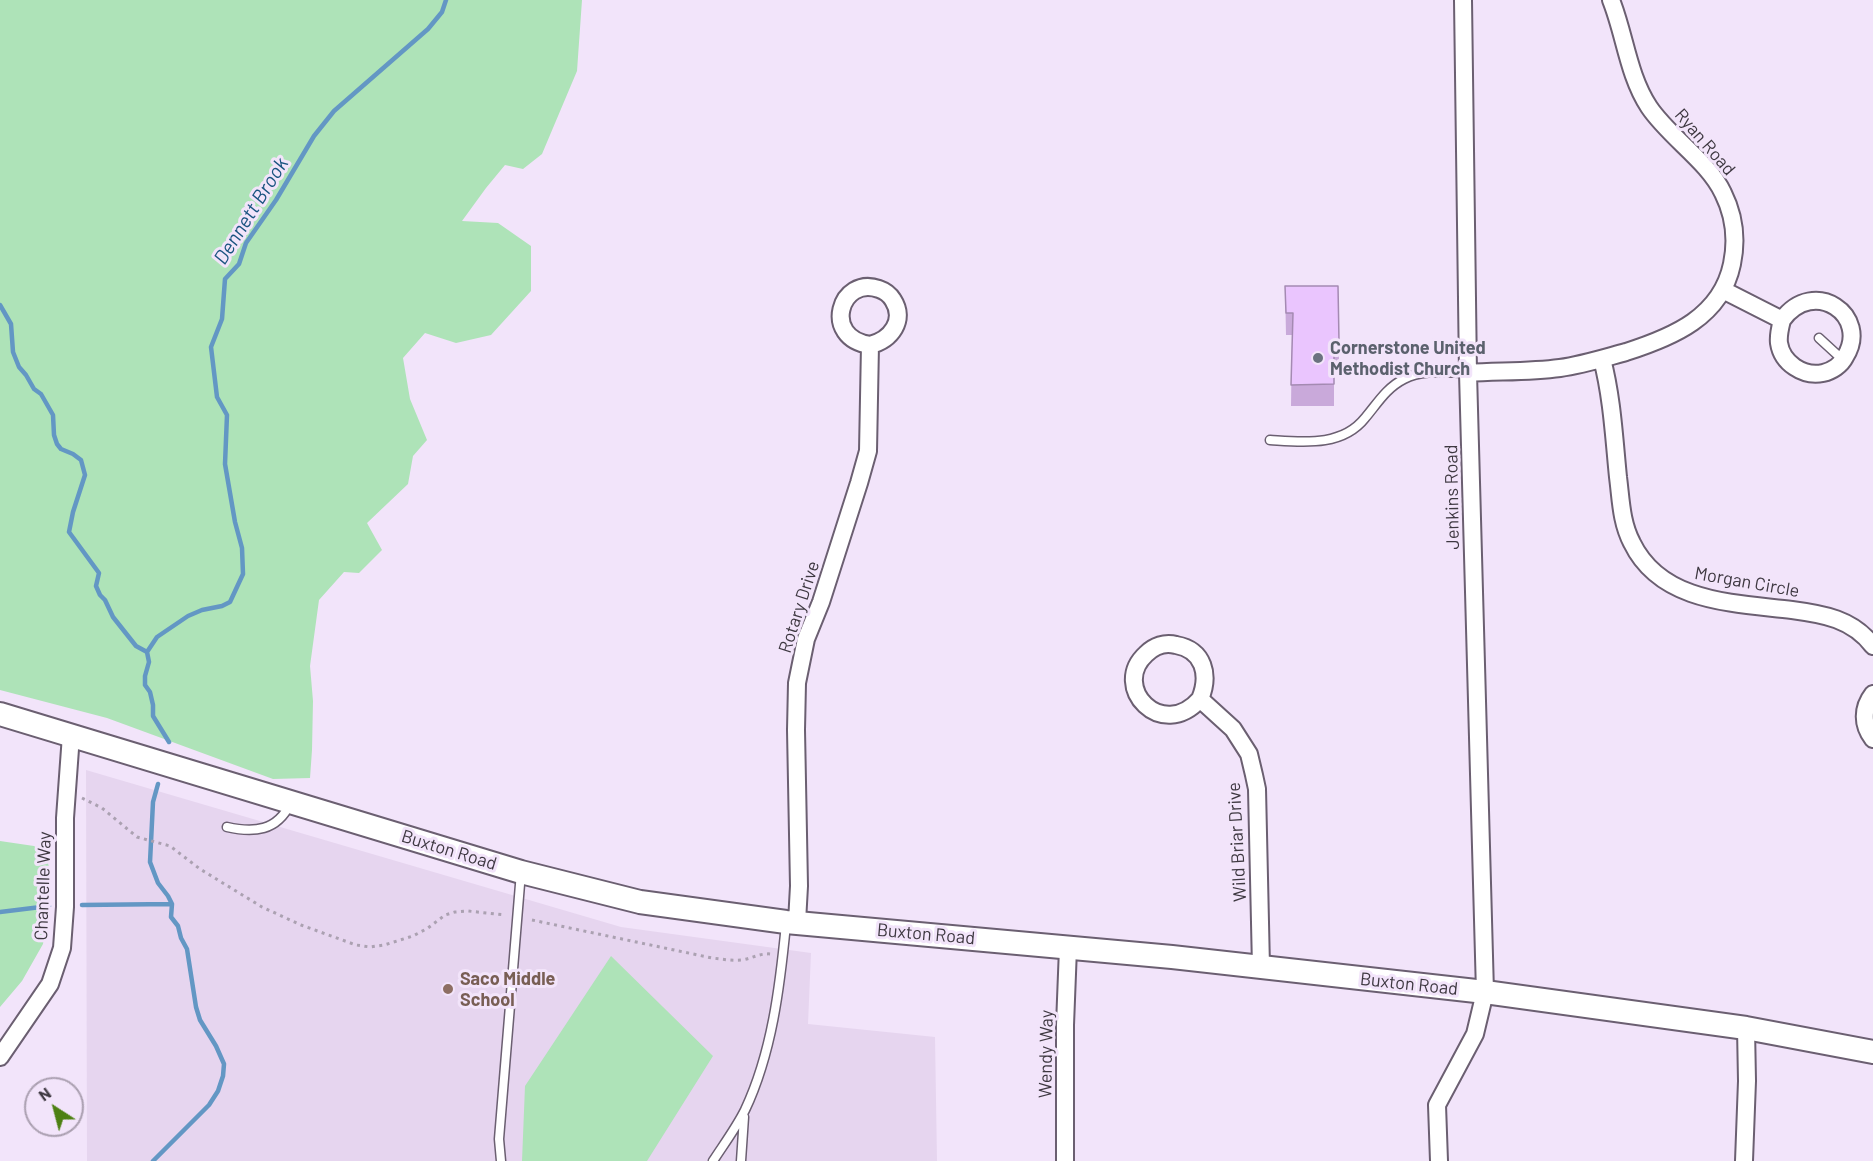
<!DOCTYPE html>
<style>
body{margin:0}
#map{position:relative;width:1873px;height:1161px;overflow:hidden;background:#f2e4fa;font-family:Barlow,sans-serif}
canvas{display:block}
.north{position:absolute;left:24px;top:1077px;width:60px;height:60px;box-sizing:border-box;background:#f2e4fa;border:2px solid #aa9fb0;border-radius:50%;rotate:324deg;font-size:16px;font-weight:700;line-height:24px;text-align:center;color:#3e3841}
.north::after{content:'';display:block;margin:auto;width:21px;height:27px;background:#4d8012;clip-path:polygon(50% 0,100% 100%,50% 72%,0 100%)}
</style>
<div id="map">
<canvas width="1873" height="1161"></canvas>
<div class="north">N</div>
</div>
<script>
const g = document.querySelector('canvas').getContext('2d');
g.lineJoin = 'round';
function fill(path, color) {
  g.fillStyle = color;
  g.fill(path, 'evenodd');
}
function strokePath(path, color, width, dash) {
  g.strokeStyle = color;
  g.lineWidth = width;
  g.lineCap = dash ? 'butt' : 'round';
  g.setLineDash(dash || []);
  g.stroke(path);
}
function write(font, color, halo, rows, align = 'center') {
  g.font = font + ' Barlow,sans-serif';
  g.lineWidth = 6;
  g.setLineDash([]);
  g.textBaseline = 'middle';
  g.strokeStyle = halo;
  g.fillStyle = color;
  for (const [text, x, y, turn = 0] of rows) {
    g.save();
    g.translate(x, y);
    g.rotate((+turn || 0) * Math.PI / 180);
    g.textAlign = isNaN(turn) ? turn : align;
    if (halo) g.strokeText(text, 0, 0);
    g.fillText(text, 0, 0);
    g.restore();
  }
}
fill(new Path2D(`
 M86 770 621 927 811 953 808 1024 935 1037 937 1161H87Z`), '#e6d5ef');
fill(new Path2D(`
 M0 0H582L577 71 542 154 523 169 505 165 486 188 462 221 498 223 531 246V291L491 335 456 343 425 333 403 358 410 399 427 440 413 456 408 484 367 523 382 550 359 573 344 572 319 600 310 666 313 701 312 750 310 778 273 779 107 718 0 690Z
 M0 841 34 846 46 854 50 872 48 891 49 906 43 944 22 981 0 1007Z
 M611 956 713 1056 647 1161H522L525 1086Z`), '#aee3b8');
strokePath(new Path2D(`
 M0 305 11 324 13 352 19 367 26 375 34 389 41 394 53 415 54 435 57 444 61 449 73 454 81 460 85 475 73 512 69 532 99 573 96 586 100 595 105 600 113 617 136 646 147 652 149 662 145 676V685L150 692 153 705V716L169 742
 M147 652 157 637 188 616 202 610 222 606 230 602 243 574 242 548 235 522 225 464 227 415 217 397 211 347 222 319 225 279 239 264 246 243 276 200 314 136 334 111 428 29 442 12 446 0
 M82 905 172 904
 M0 912 49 906
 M153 1161 209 1105 218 1091 223 1076 224 1064 216 1046 200 1020 196 1007 187 949 181 938 178 926 171 917 172 904 168 896 158 883 150 862 153 802 158 784`), '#6397c4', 4.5);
const lane = new Path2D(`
 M1819 338 1843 360
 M1270 440C1303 442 1342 447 1365 418 1377 404 1386 388 1404 379 1423 369 1448 373 1468 373
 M227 827C254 833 277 831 290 804
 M501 1161 499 1139 521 872
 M713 1161C724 1144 736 1128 745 1110 772 1053 780 986 786 924
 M741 1161 744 1117`);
const street = new Path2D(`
 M1723 290 1782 320C1780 328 1778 335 1779 343 1782 363 1803 377 1823 373 1832 371 1841 365 1845 357 1871 316 1814 276 1782 320
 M1602 359C1612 397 1614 437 1618 477 1621 500 1621 522 1632 543 1661 603 1734 603 1792 610 1823 614 1853 619 1873 646
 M1468 373C1499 371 1530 372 1560 368 1582 365 1604 358 1626 352 1673 337 1721 317 1732 264 1737 240 1734 215 1723 193 1708 161 1669 137 1649 107 1628 75 1625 35 1611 0
 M1873 694C1862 708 1862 725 1873 739
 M1200 699C1162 742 1110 687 1146 654 1154 646 1165 642 1176 645 1204 650 1210 675 1200 699L1233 729 1249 754 1254 775 1257 789 1261 967
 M797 922 799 886 796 730 797 683 806 639 821 602 859 483 868 451 870 345C891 340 906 320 893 300 890 295 885 291 879 289 840 275 821 338 870 345
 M0 1057 50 984 62 948 65 907V818L71 735
 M1065 1161V1025L1068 948
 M1439 1161 1437 1105 1475 1034 1485 992 1468 373 1463 0
 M1744 1161 1747 1081 1746 1028`);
const secondary = new Path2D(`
 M0 714 521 872 640 902 786 922 1172 957 1485 992 1746 1028 1873 1052`);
strokePath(lane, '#6b5f71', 11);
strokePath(street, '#6b5f71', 20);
strokePath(secondary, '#6b5f71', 26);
strokePath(new Path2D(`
 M82 798 102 808 137 837 170 846 200 869 262 907 301 925 356 945 370 947 384 945 413 936 428 928 445 915 455 912 468 911 505 915
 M532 920 712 958C722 959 732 961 742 960 753 958 760 953 771 954`), '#aba1b1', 3, [3, 4.5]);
strokePath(lane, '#fff', 8);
strokePath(street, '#fff', 16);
strokePath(secondary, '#fff', 22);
fill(new Path2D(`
 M1285 286H1338L1339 362H1334V406H1291L1292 335H1286Z`), '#c9a9da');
const building = new Path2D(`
 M1285 286H1338L1339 341H1334V384L1291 385 1293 313H1286Z`);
fill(building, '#eac5fe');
strokePath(building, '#a48ab2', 1.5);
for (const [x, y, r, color] of [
 [1318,358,6,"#6b7280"],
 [448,989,6,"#8d6e63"]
]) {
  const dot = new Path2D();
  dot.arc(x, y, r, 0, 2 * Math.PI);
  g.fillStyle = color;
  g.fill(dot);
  strokePath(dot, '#f2e4fa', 2);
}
write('18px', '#3e3841', '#f2e4fa', [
 ["Ryan Road",1705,142,49],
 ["Jenkins Road",1452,497,-91],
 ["Morgan Circle",1747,582,10],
 ["Rotary Drive",799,607,-72],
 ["Wild Briar Drive",1237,842,-93],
 ["Buxton Road",449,850,17],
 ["Chantelle Way",43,886,-88],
 ["Buxton Road",926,934,5],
 ["Buxton Road",1409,984,6],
 ["Wendy Way",1046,1054,-89]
]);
write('bold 18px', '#5b616d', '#f2e4fa', [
 ["Cornerstone United",1330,348],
 ["Methodist Church",1330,369]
], 'left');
write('bold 18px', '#785e54', '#f2e4fa', [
 ["Saco Middle",460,979],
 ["School",460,1000]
], 'left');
write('italic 20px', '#1a5480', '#f2e4fa', [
 ["Dennett Brook",251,211,-58]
]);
</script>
